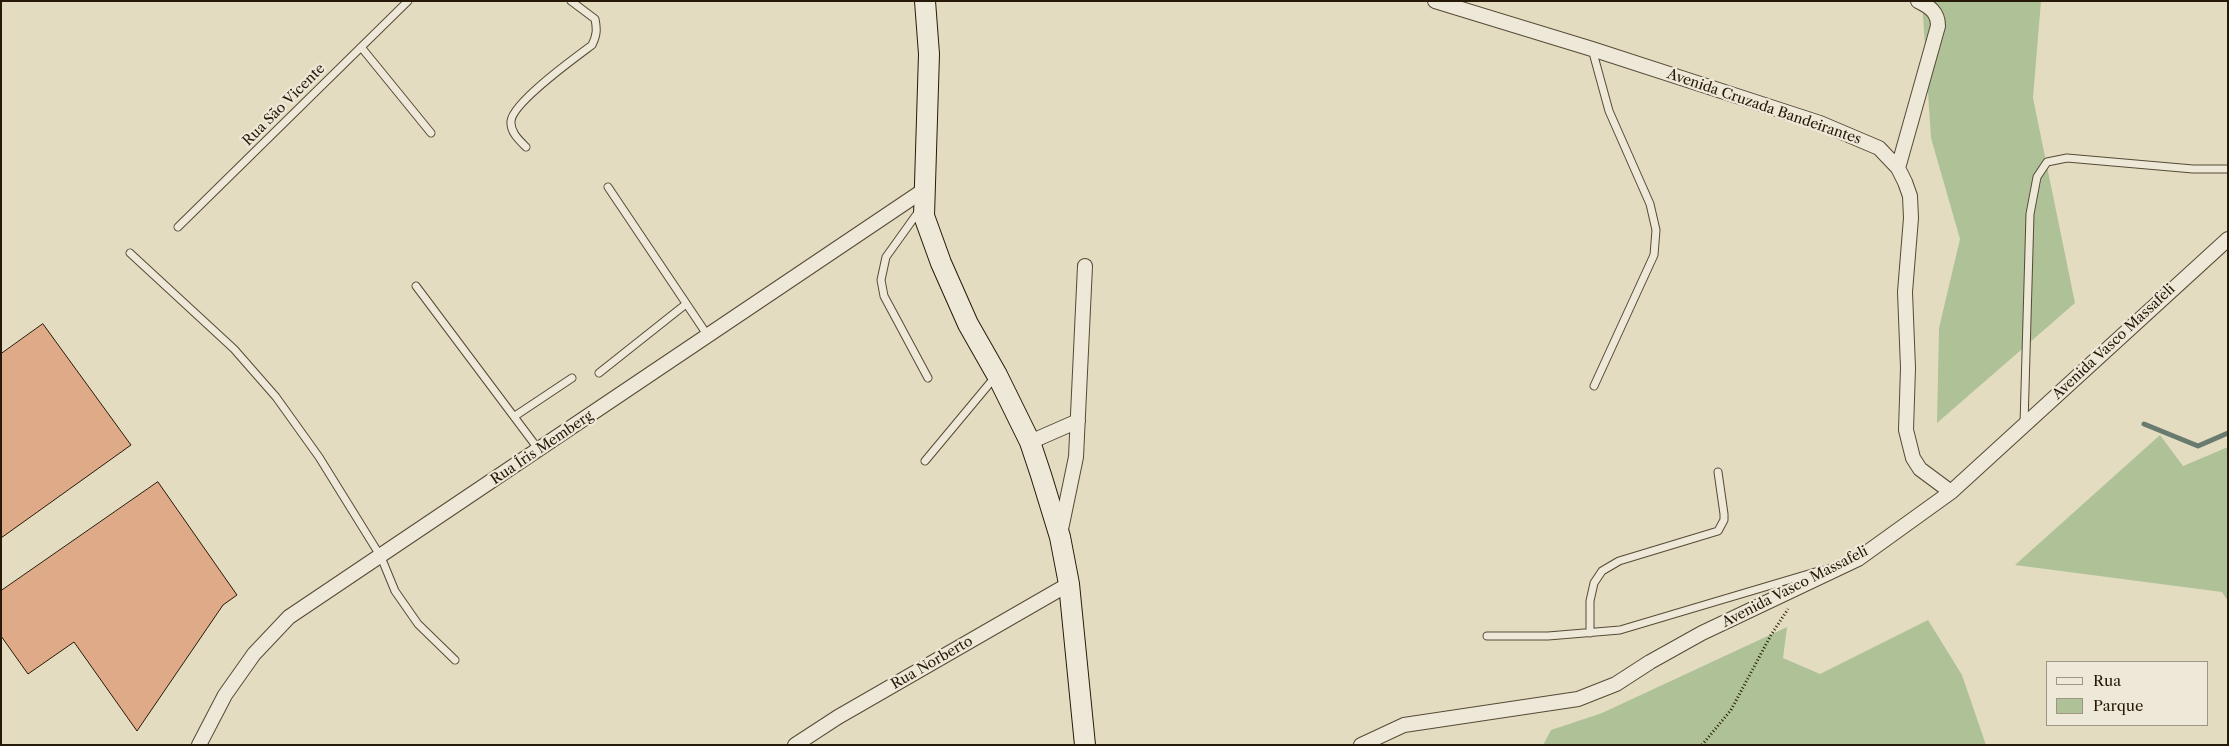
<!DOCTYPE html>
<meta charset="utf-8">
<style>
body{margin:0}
#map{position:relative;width:2229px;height:746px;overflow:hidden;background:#e4dcc1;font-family:"Libre Caslon Text",serif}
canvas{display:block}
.frame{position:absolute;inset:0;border:2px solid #271907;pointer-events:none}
.legend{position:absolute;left:2046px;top:661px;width:162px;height:65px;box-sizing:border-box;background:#ede8d7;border:1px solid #9e9584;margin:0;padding:6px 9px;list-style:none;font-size:15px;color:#271907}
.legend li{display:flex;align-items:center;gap:10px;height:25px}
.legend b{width:25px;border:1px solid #9e9584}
</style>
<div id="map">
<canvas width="2229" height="746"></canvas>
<div class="frame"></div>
<ul class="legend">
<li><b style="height:6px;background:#ede8d7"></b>Rua</li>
<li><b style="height:14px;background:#afc297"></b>Parque</li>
</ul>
</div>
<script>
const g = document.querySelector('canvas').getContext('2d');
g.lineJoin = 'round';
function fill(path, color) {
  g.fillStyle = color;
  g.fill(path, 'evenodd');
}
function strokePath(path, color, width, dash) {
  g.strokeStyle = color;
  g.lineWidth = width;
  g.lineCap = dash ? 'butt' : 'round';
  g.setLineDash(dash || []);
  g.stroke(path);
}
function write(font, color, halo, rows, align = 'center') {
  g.font = font + ' "Libre Caslon Text",serif';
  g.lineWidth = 4.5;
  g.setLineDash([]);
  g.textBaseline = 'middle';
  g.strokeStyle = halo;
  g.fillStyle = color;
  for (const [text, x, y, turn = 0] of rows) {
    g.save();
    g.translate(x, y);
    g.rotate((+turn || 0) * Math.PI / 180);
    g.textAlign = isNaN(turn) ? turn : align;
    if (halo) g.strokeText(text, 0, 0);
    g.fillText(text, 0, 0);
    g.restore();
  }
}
fill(new Path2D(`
 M1922 1H2041L2033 98 2075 303 1937 423 1939 328 1960 239 1931 138Z
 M2160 435 2183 466 2228 447V601L2222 592 2015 565Z
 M1928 620 1962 675 1986 745H1543L1551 730 1602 713 1787 627 1783 658 1820 674Z`), '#afc297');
strokePath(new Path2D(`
 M2144 424 2198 446 2228 433`), '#697b6e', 5);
const building = new Path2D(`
 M43 324 131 445 1 538V354Z
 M158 482 237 595 223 605 137 731 74 642 28 674 1 636V591Z`);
fill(building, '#deaa88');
strokePath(building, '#271907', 1);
const lane = new Path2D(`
 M361 47 431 133
 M1592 49 1609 111 1650 204 1656 230 1654 255 1594 386
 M526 147C519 140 510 132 511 121 513 102 576 57 592 45 597 35 597 29 595 19L571 1
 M608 187 708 336
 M919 211 886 257 881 280 884 296 928 378
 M178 227 408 1
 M130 253 234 349 276 397 319 457 381 557 395 591 418 624 455 660
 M416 286 539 450
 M599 373 686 304
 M515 416 572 378
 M2024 424 2030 214 2037 177 2047 162 2067 158 2193 169H2228
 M925 461 995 377
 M1590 633V601L1594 583 1602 571 1619 561 1718 531 1724 520V514L1718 472
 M1487 636H1548L1620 630 1822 570`);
const street = new Path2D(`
 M1435 1 1592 49 1820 123 1879 148 1898 168 1905 182 1910 196 1911 218 1905 292 1908 368 1906 430 1913 458 1920 469 1951 492
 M1898 168 1938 26C1938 12 1930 7 1918 1
 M1030 442 1078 421
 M1060 534 1076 457 1085 266
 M199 745 225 695 254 654 289 617 924 190
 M795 745 838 717 1069 584
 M1361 745 1404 725 1578 699 1616 684 1650 662 1702 633 1858 559 1951 492 2228 239`);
const secondary = new Path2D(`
 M925 1 929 54 924 216 941 263 968 324 997 375 1030 442 1041 475 1060 537 1069 584 1085 745`);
strokePath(lane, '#564a36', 9);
strokePath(street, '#564a36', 16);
strokePath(secondary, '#271907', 22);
strokePath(new Path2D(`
 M1702 745 1731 710 1771 635 1788 609`), '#271907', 3, [1, 2.5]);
strokePath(lane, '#ede8d7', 7);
strokePath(street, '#ede8d7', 14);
strokePath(secondary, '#ede8d7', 20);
write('14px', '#271907', '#ede8d7', [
 ["Rua São Vicente",284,105,-45],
 ["Avenida Cruzada Bandeirantes",1764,107,19],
 ["Avenida Vasco Massafeli",2114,342,-43],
 ["Rua Íris Memberg",542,448,-34],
 ["Avenida Vasco Massafeli",1795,587,-27],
 ["Rua Norberto",932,663,-30]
]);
</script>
